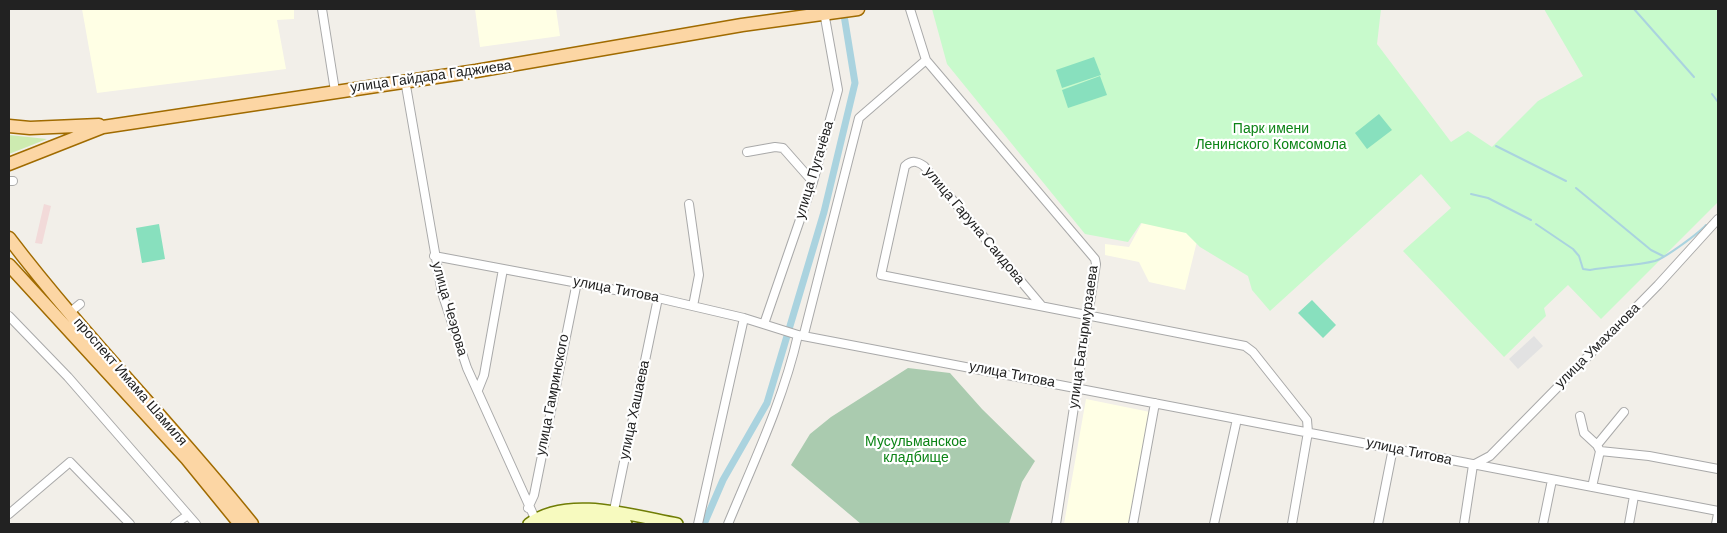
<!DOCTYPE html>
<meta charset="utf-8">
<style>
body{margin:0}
#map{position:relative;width:1727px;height:533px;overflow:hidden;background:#f2efe9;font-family:"DM Sans",sans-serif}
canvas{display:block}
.frame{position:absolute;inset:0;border:10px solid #222;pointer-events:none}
</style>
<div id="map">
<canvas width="1727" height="533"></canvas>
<div class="frame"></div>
</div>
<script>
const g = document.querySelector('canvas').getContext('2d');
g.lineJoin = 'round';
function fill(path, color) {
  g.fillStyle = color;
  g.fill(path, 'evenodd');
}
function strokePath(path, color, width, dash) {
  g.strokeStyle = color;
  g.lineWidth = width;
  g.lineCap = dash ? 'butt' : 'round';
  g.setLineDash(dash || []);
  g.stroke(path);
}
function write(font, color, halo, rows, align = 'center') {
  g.font = font + ' "DM Sans",sans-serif';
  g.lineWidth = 4.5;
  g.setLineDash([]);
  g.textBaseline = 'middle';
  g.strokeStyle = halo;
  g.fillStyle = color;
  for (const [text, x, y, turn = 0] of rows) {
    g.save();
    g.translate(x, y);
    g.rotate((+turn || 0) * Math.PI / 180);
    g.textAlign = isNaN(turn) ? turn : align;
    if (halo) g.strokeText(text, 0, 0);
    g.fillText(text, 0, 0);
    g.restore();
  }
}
fill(new Path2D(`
 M44 204 51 206 42 244 35 243Z`), '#f2dad9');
fill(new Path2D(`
 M82 9H294V19L277 20 286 69 97 93Z
 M475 9H556L560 36 480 47Z
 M1143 221 1199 233 1185 290 1149 282 1139 262 1105 255V244L1129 247Z
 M1086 399 1150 412 1129 524H1064Z`), '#ffffe5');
fill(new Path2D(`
 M9 135 47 139 9 154Z`), '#cdebb0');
fill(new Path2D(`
 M908 368 950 373 982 409 1035 461 1022 482 1009 524H861L791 465 810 434 831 417Z`), '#aacbaf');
fill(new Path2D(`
 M932 9H1381L1377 44 1451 142 1468 131 1492 147 1538 101 1583 76 1544 9H1718V202L1601 319 1568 285 1544 308 1546 316 1504 357 1403 251 1451 208 1421 174 1270 311 1252 290 1248 276 1200 247 1186 233 1141 223 1128 242 1085 234 947 64Z`), '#c8facc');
fill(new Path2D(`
 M1094 57 1101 75 1062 88 1056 70Z
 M1100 76 1107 95 1068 108 1062 90Z
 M1379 114 1392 130 1367 149 1355 133Z
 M159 224 165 259 142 263 136 228Z
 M1312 300 1336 325 1323 338 1298 313Z`), '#88e0be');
fill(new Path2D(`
 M1534 336 1543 346 1518 369 1509 359Z`), '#e2e2e2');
strokePath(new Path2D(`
 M1560 9H1604
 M1634 9 1694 77
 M1712 94 1718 102
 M1496 146 1566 181
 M1576 188 1651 250 1663 256
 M1471 194 1488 198 1531 220
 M1536 224 1573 249 1579 256 1583 269 1590 270C1611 266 1635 266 1655 261 1665 258 1699 233 1706 225`), '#aad3df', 2);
strokePath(new Path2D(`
 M704 524 723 480 767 403 824 212 855 83 843 9`), '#aad3df', 7);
const street = new Path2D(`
 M322 9 335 91
 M910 9 926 60 1095 259 1096 264 1056 524
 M405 80 442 293 467 368 537 523
 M747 152 775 147 783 148 813 182
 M9 181H13
 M689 204 699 275 693 306
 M434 256 658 298 744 318 798 335 1718 511
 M1041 305 924 166C917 161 912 160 905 166L881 275 1245 346 1253 352 1307 420 1308 432 1292 524
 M69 313 80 304
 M9 316 68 377 196 524
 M764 324 813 182 838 90 824 12
 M804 334 859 118 926 60
 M478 390 484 375 503 269
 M1580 416 1584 433 1597 445
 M1600 451 1597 445 1624 412
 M1592 487 1600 451 1649 456 1718 469
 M528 508 534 495 577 282
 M9 514 70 462 130 524
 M613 515 658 298
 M175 524 188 515
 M698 524 744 318
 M728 524C754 461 783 401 798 335
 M1133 524 1155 403
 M1214 524 1237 419
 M1378 524 1393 448
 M1464 524 1473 465 1490 456 1658 285 1718 219
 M1543 524 1552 480
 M1629 524 1634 496
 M1716 524 1718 514`);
const secondary = new Path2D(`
 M529 524C567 495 634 516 677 524
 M544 524C570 515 599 519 626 524`);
const primary = new Path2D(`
 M9 126 30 128 99 125
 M9 164 103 127 476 71 742 25 858 9
 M9 238C85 338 174 426 252 524
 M9 265 187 459 240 524`);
strokePath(street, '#a9a9a9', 10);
strokePath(secondary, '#707d05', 14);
strokePath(primary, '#a06b00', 15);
strokePath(street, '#fff', 8);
strokePath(secondary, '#f7fabf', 11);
strokePath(primary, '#fcd6a4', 12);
write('14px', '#222', '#fff', [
 ["улица Гайдара Гаджиева",431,77,-8],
 ["улица Пугачёва",815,170,-73],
 ["улица Гаруна Саидова",974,226,50],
 ["улица Титова",616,290,11],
 ["улица Чеэрова",449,309,74],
 ["улица Батырмурзаева",1084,337,-82],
 ["улица Умаханова",1598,346,-45],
 ["улица Титова",1012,375,11],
 ["проспект Имама Шамиля",130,382,49],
 ["улица Гамринского",553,395,-79],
 ["улица Хашаева",635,410,-78],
 ["улица Титова",1409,452,12]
]);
write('14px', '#0c8416', '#fff', [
 ["Парк имени",1271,129],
 ["Ленинского Комсомола",1271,145],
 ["Мусульманское",916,442],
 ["кладбище",916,458]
]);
</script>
